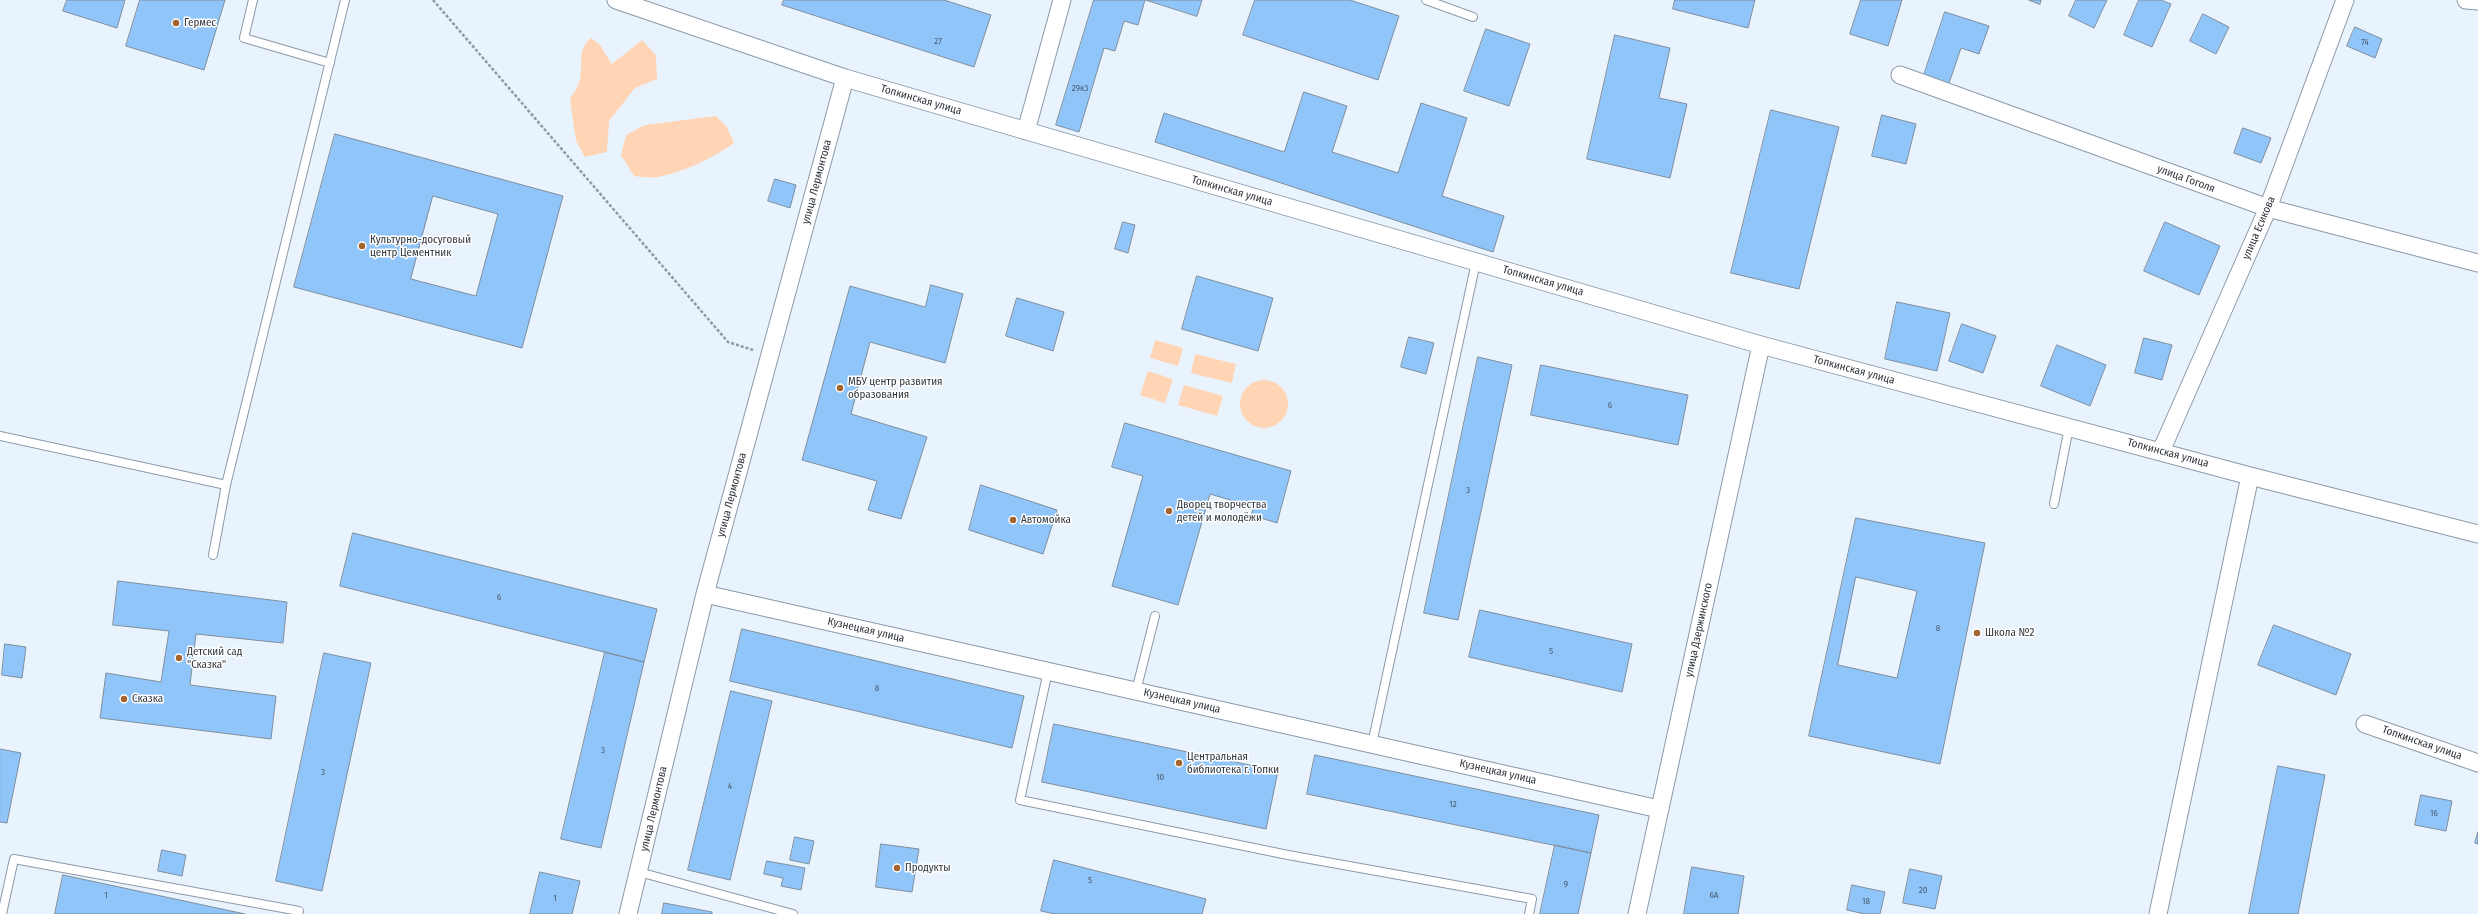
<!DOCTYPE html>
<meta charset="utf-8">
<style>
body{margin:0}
canvas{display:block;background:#e9f3fd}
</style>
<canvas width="2478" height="914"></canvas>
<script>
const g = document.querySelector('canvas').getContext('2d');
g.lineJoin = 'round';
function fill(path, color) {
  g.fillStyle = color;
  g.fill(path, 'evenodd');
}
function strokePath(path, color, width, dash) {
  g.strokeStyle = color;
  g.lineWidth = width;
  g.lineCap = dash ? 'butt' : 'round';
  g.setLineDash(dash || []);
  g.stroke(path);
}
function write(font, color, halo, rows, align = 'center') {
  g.font = font + ' "Fira Sans Condensed",sans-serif';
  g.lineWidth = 3;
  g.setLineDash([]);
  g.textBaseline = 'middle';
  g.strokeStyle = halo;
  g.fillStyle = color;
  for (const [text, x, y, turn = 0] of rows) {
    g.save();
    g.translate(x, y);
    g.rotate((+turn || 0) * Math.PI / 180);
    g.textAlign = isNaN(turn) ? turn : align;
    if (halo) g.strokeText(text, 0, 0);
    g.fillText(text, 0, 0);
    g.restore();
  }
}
fill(new Path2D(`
 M591 38 600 45 612 64 642 40 656 55 657 79 635 88 609 121 607 152 585 157 576 141 570 99C573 93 579 86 580 79 583 63 577 50 591 38Z
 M716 116 727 127 734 143C713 158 684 172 658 177 651 178 641 177 634 176L621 155 626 135 645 125Z
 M1155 340 1183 348 1178 366 1150 358Z
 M1195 354 1236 364 1232 383 1191 373Z
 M1148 371 1173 379 1165 403 1140 395Z
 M1240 404a24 24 0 1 1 48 0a24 24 0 1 1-48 0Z
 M1184 385 1223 396 1217 416 1178 405Z`), '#ffd5b6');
const building = new Path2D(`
 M67 0H125L117 28 63 11Z
 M140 0H225L204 70 126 46Z
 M784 0H944L991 15 974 67 782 5Z
 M1094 0H1145L1138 25 1124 21 1115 51 1104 48 1079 132 1056 125Z
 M1146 0H1202L1197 16Z
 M1255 0H1350L1399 16 1378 80 1243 35Z
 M1675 0H1755L1748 28 1673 9Z
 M1861 0H1902L1888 46 1850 34Z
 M2029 0H2041L2040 4Z
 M2076 0H2107L2094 28 2069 16Z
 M2139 0H2161L2171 4 2152 47 2124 35Z
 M1945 12 1989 26 1979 54 1961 48 1947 89 1922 81Z
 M2203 14 2229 27 2216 54 2190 41Z
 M2355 27 2382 39 2375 58 2347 46Z
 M1486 29 1530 44 1509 106 1464 91Z
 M1615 35 1670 48 1659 98 1687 104 1670 178 1587 159Z
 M1304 92 1347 106 1332 152 1398 173 1421 103 1467 118 1442 196 1504 216 1493 252 1155 142 1164 113 1284 152Z
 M1771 110 1839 127 1799 289 1731 273Z
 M1882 115 1916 124 1906 164 1872 156Z
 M2243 128 2271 138 2261 163 2234 153Z
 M335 134 563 196 522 348 294 287ZM433 196 498 214 476 296 411 279Z
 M775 179 796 185 790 208 768 201Z
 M1123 222 1135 225 1128 253 1115 249Z
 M2165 222 2220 246 2199 295 2144 271Z
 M1197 276 1273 298 1258 351 1182 329Z
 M931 285 963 294 945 363 870 342 851 414 927 437 901 519 868 510 877 481 802 460 850 286 925 307Z
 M1017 298 1064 312 1053 351 1006 336Z
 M1897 302 1950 313 1937 371 1885 359Z
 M1962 324 1996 336 1983 373 1949 361Z
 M1409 337 1434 343 1426 374 1401 367Z
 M2144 338 2172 345 2162 380 2135 373Z
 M2057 345 2106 365 2090 406 2041 386Z
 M1478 357 1512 365 1458 620 1424 613Z
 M1541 365 1688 395 1678 445 1531 415Z
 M1125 423 1291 471 1277 523 1251 515 1254 507 1210 494 1178 605 1112 586 1143 476 1112 467Z
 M981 485 1057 510 1043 554 969 530Z
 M1856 518 1985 543 1940 764 1809 736ZM1856 577 1917 591 1897 678 1838 665Z
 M353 533 657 609 644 662 340 586Z
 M118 581 287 602 283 643 196 634 190 685 276 696 271 739 100 718 106 673 161 682 169 631 113 625Z
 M1480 610 1632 644 1622 692 1469 657Z
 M2274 625 2351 654 2336 695 2258 665Z
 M742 629 1024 696 1012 748 730 681Z
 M5 644 26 647 22 678 2 675Z
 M605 652 644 662 601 848 561 839Z
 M324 653 371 663 322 891 276 881Z
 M731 691 772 701 730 880 688 870Z
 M1054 724 1278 771 1266 829 1042 782Z
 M0 749 21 753 7 823 0 822Z
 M1315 755 1599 815 1591 853 1307 794Z
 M2278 766 2325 775 2298 914H2249Z
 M2421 795 2452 801 2446 831 2415 825Z
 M2478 832V844L2475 843Z
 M795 837 814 841 809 864 790 860Z
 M881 844 919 849 912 892 876 887Z
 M1555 845 1591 853 1578 914H1540Z
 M162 850 186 855 182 876 158 871Z
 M1054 860 1206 899 1202 914H1055L1041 911Z
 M767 861 805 868 801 890 781 886 783 878 764 874Z
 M1692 867 1744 876 1738 914H1684Z
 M1910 869 1942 876 1935 909 1903 903Z
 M540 872 580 881 572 914H530Z
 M63 875 245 914H55Z
 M1852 885 1885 892 1880 914H1865L1847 910Z
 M664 903 712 912V914H662Z`);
fill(building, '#90c5fa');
strokePath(building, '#7f8e9d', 1);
const lane = new Path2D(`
 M253 0 244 38 330 63
 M1426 0 1473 17
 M0 436 226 485 345 0
 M2054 504 2069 427
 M213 555 226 485
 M1048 671 1020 800 1288 855 1532 899 1529 914
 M1136 691 1155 616
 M1372 744 1476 262
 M639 872 793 914
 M2 914 14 859 299 911 298 914`);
const street = new Path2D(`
 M616 0 845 78 1761 345 2250 476 2478 534
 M2466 0 2478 1
 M1900 75 2268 208 2478 263
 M1026 131 1062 0
 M2161 451 2268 208 2345 0
 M705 594 1659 809
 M2365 724 2478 763
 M628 914 705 594 845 78
 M1637 914 1761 345
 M2158 914 2250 476`);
strokePath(lane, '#8c9aa9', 10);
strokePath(street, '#8c9aa9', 19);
strokePath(new Path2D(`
 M433 0 728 342 753 350`), '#9098a1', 2.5, [3, 2]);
strokePath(lane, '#fff', 8);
strokePath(street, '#fff', 17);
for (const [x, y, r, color] of [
 [176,23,4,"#a4642d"],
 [362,246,4,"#a4642d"],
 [840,388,4,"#a4642d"],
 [1169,511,4,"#a4642d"],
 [1013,520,4,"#a4642d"],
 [1977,633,4,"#a4642d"],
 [179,658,4,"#a4642d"],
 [124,699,4,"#a4642d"],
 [1179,763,4,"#a4642d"],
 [897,868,4,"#a4642d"]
]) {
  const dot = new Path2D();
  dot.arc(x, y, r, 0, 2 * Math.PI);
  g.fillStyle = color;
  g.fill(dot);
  strokePath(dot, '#fff', 1.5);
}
write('9px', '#495a6d', null, [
 ["27",938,41],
 ["74",2365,42],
 ["29к3",1080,88],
 ["6",1610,405],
 ["3",1468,490],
 ["6",499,597],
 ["8",1938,628],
 ["5",1551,651],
 ["8",877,688],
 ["3",603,750],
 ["3",323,772],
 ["10",1160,777],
 ["4",730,786],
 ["12",1453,804],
 ["16",2434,813],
 ["5",1090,880],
 ["9",1566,884],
 ["20",1923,890],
 ["1",106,895],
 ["6А",1714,895],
 ["1",555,898],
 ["18",1866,901]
]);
write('11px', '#31373e', '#fff', [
 ["Гермес",184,23],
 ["Культурно-досуговый",370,240],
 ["центр Цементник",370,253],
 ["МБУ центр развития",848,382],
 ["образования",848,395],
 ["Дворец творчества",1177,505],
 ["детей и молодёжи",1177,518],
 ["Автомойка",1021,520],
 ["Школа №2",1985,633],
 ["Детский сад",187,652],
 ["\"Сказка\"",187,665],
 ["Сказка",132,699],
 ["Центральная",1187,757],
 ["библиотека г. Топки",1187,770],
 ["Продукты",905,868]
], 'left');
write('11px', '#31373e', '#fff', [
 ["Топкинская улица",921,100,16],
 ["улица Гоголя",2186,179,20],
 ["улица Лермонтова",817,182,-75],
 ["Топкинская улица",1232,191,16],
 ["улица Есикова",2259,228,-67],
 ["Топкинская улица",1543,281,16],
 ["Топкинская улица",1854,370,15],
 ["Топкинская улица",2168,453,15],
 ["улица Лермонтова",732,495,-75],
 ["Кузнецкая улица",866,630,13],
 ["улица Дзержинского",1699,630,-78],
 ["Кузнецкая улица",1182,701,13],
 ["Топкинская улица",2422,743,19],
 ["Кузнецкая улица",1498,772,13],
 ["улица Лермонтова",654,809,-77]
]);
</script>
